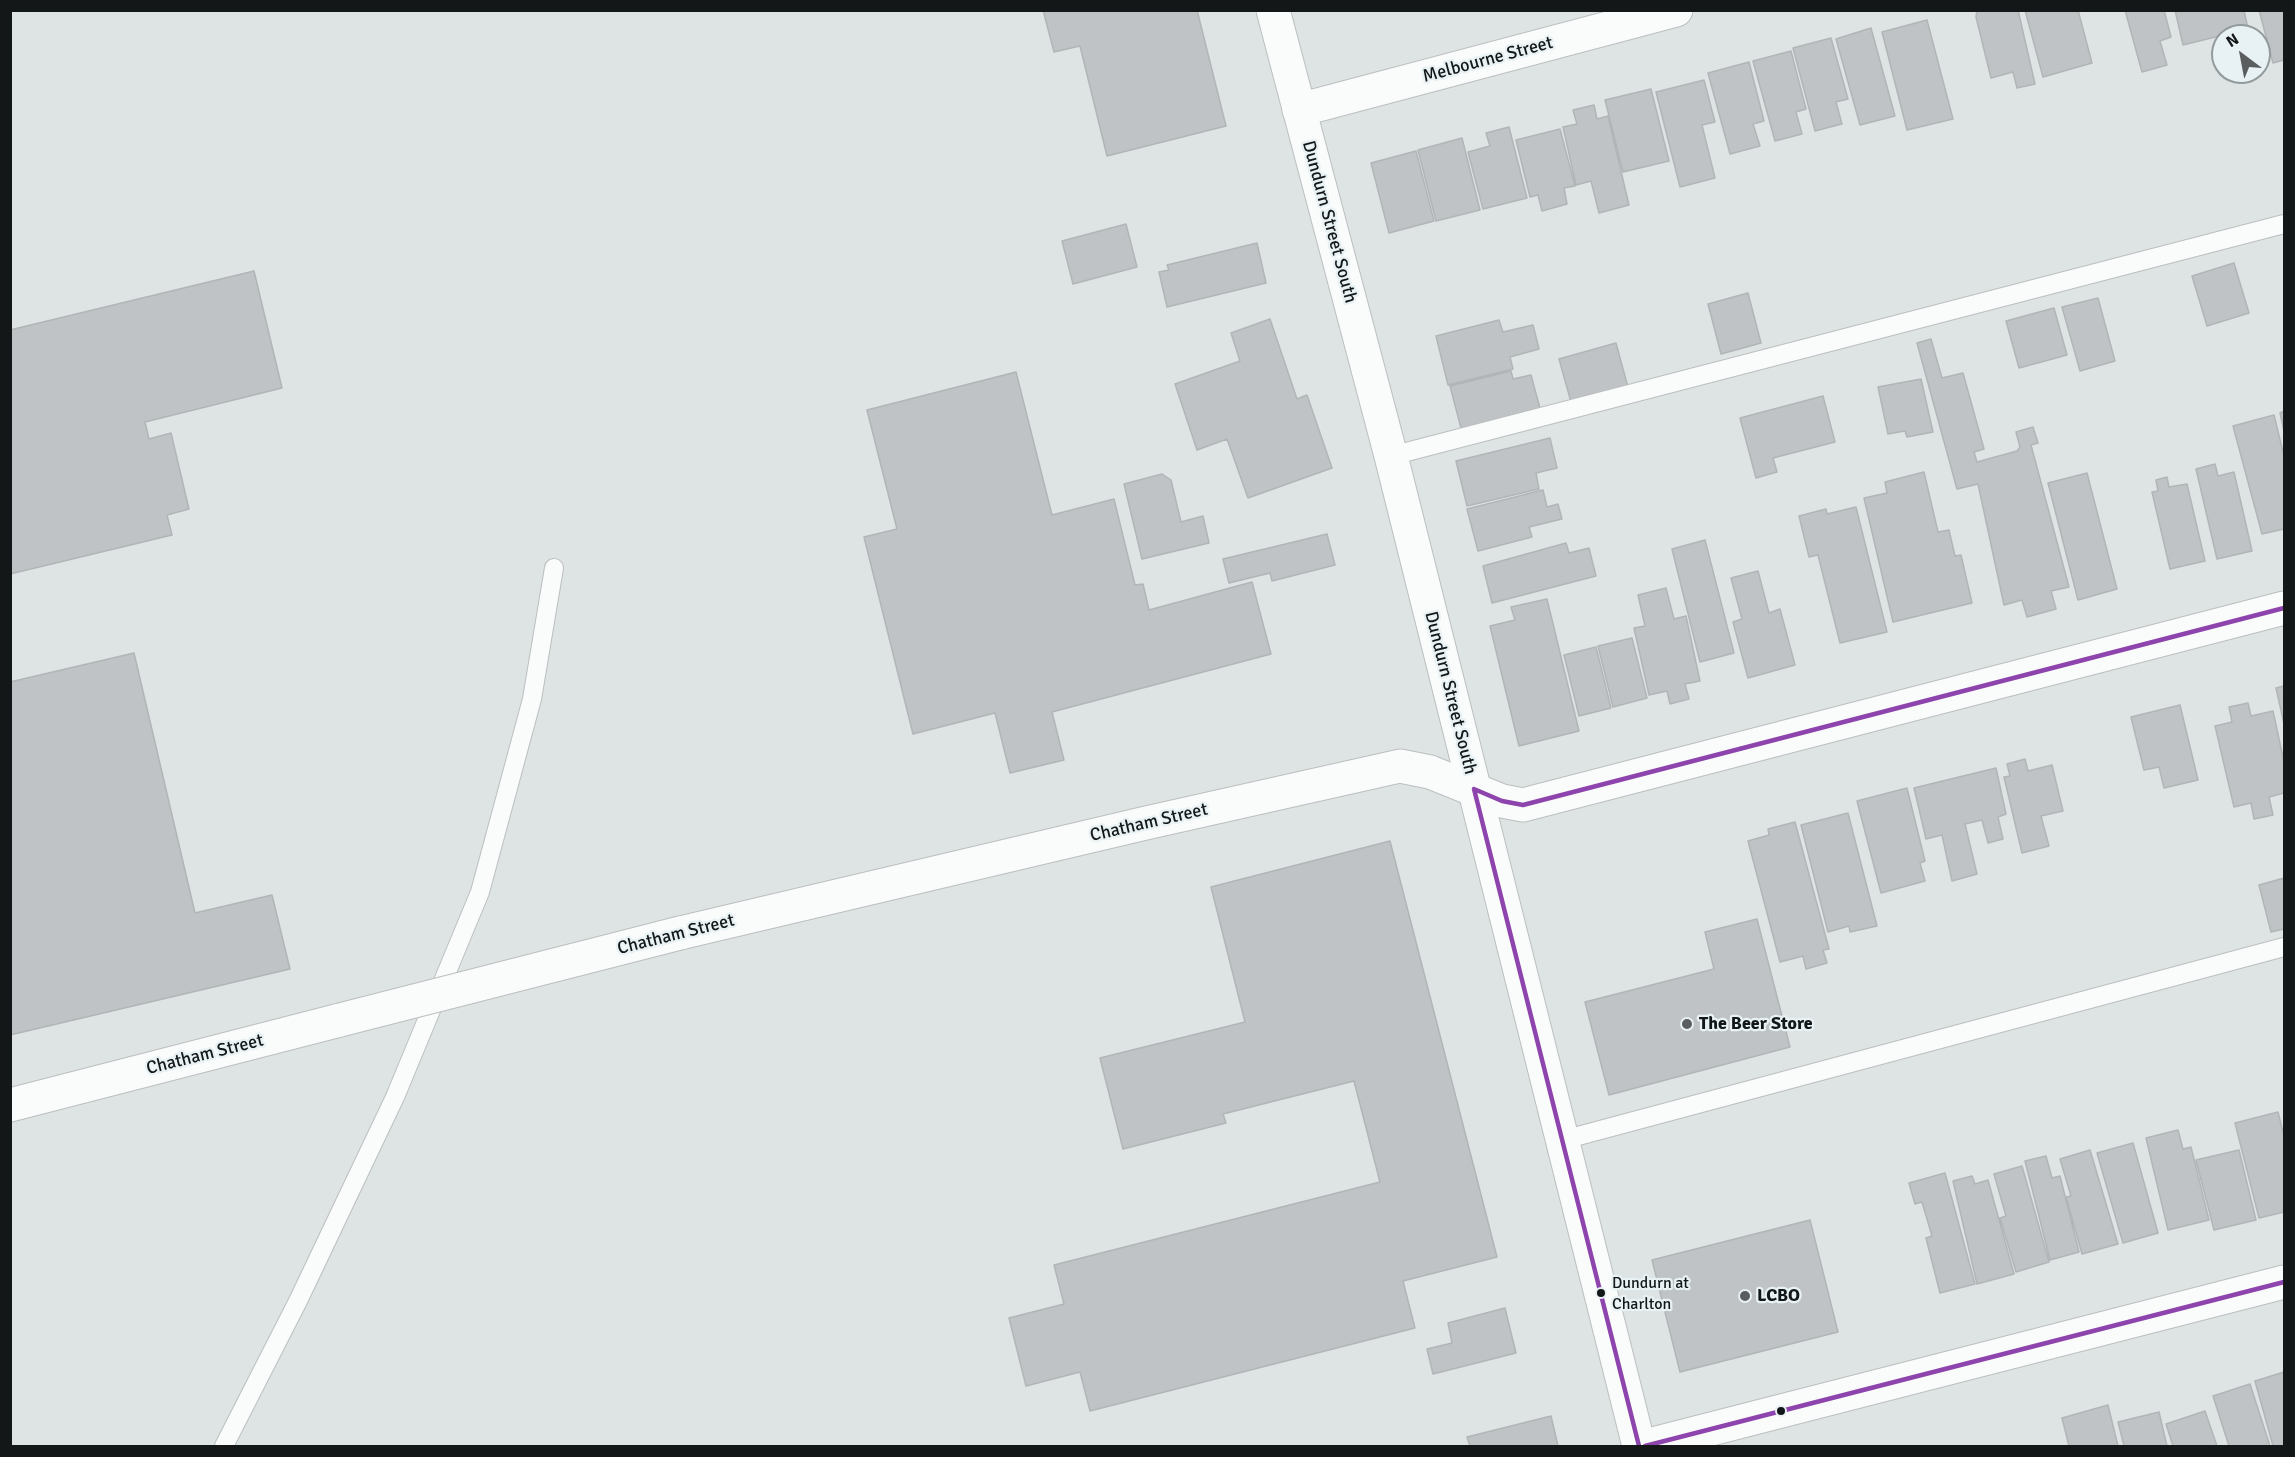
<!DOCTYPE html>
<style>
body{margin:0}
#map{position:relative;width:2295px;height:1457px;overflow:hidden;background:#dee3e4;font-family:Signika,sans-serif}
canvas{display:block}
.frame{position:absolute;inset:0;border:12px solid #131718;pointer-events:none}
.north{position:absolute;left:2211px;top:24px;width:60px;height:60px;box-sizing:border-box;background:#e8f2f4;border:2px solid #939a9c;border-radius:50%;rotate:328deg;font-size:16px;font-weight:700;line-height:24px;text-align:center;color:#131718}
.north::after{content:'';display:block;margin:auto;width:21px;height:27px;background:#5a5e5f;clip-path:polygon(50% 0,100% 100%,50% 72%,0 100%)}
</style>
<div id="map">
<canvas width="2295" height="1457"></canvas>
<div class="frame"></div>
<div class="north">N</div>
</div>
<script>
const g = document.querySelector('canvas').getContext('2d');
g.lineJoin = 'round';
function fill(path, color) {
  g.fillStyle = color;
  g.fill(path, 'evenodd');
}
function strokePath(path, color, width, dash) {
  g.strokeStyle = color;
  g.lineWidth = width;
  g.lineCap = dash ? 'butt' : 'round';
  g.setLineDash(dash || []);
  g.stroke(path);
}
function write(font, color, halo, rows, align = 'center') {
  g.font = font + ' Signika,sans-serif';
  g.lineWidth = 4.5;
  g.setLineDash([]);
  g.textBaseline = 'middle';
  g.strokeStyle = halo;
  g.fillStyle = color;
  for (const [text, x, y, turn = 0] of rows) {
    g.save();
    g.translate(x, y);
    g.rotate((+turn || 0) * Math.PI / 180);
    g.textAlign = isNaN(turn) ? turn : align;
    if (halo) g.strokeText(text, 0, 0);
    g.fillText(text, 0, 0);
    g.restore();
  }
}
const building = new Path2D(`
 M1043 10H1197L1226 126 1107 156 1080 46 1054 52Z
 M1977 10H2018L2035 84 2017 88 2013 72 1991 78 1976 17Z
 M2025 10H2078L2092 63 2043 77Z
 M2125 10H2164L2171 37 2160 41 2167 65 2142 72Z
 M2175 10H2244L2248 29 2183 45Z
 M2259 10H2284V60L2273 63Z
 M1927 20 1953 119 1907 130 1882 32Z
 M1871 28 1895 116 1860 125 1836 39Z
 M1831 38 1848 99 1836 102 1842 124 1815 131 1793 48Z
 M1791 51 1806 109 1796 112 1802 134 1775 141 1753 61Z
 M1749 62 1764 121 1753 124 1760 146 1730 154 1708 73Z
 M1704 80 1715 122 1702 125 1715 178 1680 187 1656 92Z
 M1651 89 1669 161 1623 172 1605 100Z
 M1594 105 1597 119 1608 116 1629 205 1599 213 1591 181 1576 185 1563 127 1577 124 1573 110Z
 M1509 127 1527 198 1483 209 1468 152 1490 146 1486 133Z
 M1560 129 1575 186 1564 188 1567 204 1542 211 1538 195 1530 197 1516 140Z
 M1462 138 1480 210 1436 221 1418 150Z
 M1416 151 1434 221 1389 233 1371 163Z
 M1126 224 1137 267 1073 284 1062 241Z
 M1257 243 1266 283 1167 307 1159 272 1169 270 1167 265Z
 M2234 263 2249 313 2207 326 2192 276Z
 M254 271 282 388 145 422 149 439 171 433 189 509 167 515 172 535 10 574V330Z
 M1748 293 1761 343 1721 354 1708 304Z
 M2098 298 2115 361 2080 371 2062 307Z
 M2054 308 2067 355 2019 368 2006 321Z
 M1270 319 1297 399 1307 395 1332 468 1248 498 1227 439 1197 450 1175 384 1240 361 1231 333Z
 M1499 320 1503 332 1533 325 1539 349 1510 357 1513 369 1448 385 1436 336Z
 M1931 339 1942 378 1963 373 1984 449 1974 452 1977 462 2017 451 2020 447 2016 432 2033 427 2038 443 2031 445 2069 587 2051 591 2056 609 2027 617 2022 600 2004 605 1978 484 1957 489 1917 343Z
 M1616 343 1629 391 1571 402 1559 359Z
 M1511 371 1513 379 1531 375 1541 412 1462 432 1450 386Z
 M1016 372 1052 515 1114 499 1135 585 1143 584 1149 610 1252 582 1271 654 1052 712 1064 760 1010 773 995 713 913 734 864 537 897 529 867 410Z
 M1921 379 1933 432 1907 437 1905 431 1888 434 1878 387Z
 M1823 396 1835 442 1773 458 1777 472 1756 478 1740 418Z
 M2284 411V431L2280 413Z
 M2274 415 2284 456V529L2262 534 2233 426Z
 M1550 438 1557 468 1536 473 1539 489 1467 506 1456 461Z
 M2215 464 2218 476 2234 472 2252 551 2217 559 2196 469Z
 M1924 472 1938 532 1949 530 1955 556 1961 555 1972 603 1893 622 1864 498 1887 493 1885 482Z
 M2087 473 2117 589 2078 600 2048 483Z
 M1162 474 1171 480 1181 522 1203 516 1209 543 1142 559 1124 484Z
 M2167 477 2169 487 2187 484 2205 561 2170 569 2152 492 2158 491 2156 480Z
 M1543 490 1547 507 1558 504 1562 519 1529 527 1532 537 1478 551 1467 509Z
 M1856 507 1887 632 1840 643 1818 555 1809 557 1799 516 1826 509 1827 514Z
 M1327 534 1335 565 1272 581 1270 573 1229 583 1223 559Z
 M1705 540 1734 653 1700 662 1672 549Z
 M1566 543 1569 553 1589 548 1596 576 1492 603 1483 566Z
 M1758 571 1769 613 1780 609 1795 665 1748 678 1733 622 1742 619 1731 578Z
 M1666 588 1674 619 1686 616 1700 681 1685 684 1689 699 1670 704 1667 691 1649 695 1634 628 1645 626 1638 595Z
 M1547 599 1579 731 1519 746 1490 626 1515 620 1511 607Z
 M1632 638 1647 698 1613 707 1598 646Z
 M1596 647 1611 708 1579 716 1564 655Z
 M134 653 195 913 272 895 290 969 10 1035V682Z
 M2284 686V724L2276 688Z
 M2248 703 2251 716 2273 711 2284 762V793L2269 797 2273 815 2254 819 2251 803 2234 807 2215 726 2232 722 2229 707Z
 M2180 705 2198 780 2164 788 2159 767 2144 770 2131 717Z
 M2025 759 2028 771 2052 765 2063 811 2041 816 2049 846 2022 853 2004 777 2010 776 2007 764Z
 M1996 768 2006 814 1998 817 2003 839 1988 843 1982 820 1965 824 1977 874 1952 881 1942 835 1926 839 1914 788Z
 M1907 788 1925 861 1920 863 1925 881 1881 893 1857 801Z
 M1848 813 1877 926 1850 932 1849 926 1828 932 1801 825Z
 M1795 822 1829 949 1823 950 1827 963 1806 969 1803 956 1780 962 1748 841 1769 835 1768 829Z
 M1390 841 1497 1257 1403 1281 1415 1328 1090 1411 1080 1372 1026 1386 1009 1318 1064 1304 1054 1265 1380 1182 1354 1081 1223 1114 1226 1123 1123 1149 1100 1058 1245 1022 1211 887Z
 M2284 878V929L2271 932 2259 885Z
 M1757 919 1790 1047 1609 1095 1585 1002 1714 969 1705 932Z
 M2278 1112 2284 1136V1212L2259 1218 2235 1123Z
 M2178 1130 2183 1149 2191 1147 2209 1220 2168 1230 2146 1138Z
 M2133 1143 2158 1233 2123 1243 2097 1153Z
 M2090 1150 2118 1244 2082 1254 2066 1197 2071 1196 2060 1159Z
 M2239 1150 2256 1220 2214 1230 2196 1160Z
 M2046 1156 2052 1178 2060 1176 2079 1252 2050 1260 2025 1161Z
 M2022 1166 2049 1262 2016 1272 2000 1218 2006 1216 1994 1174Z
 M1945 1173 1975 1284 1940 1293 1926 1238 1932 1236 1922 1202 1915 1204 1909 1183Z
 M1972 1176 1975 1184 1988 1180 2014 1274 1977 1284 1953 1181Z
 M1810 1220 1838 1332 1680 1372 1652 1260Z
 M1505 1308 1516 1353 1433 1374 1427 1349 1452 1343 1448 1323Z
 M2284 1372V1446H2273L2255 1381Z
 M2250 1384 2270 1446H2229L2213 1396Z
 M2108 1405 2118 1446H2069L2062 1418Z
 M2205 1411 2217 1446H2173L2166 1424Z
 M2159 1412 2167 1446H2124L2118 1422Z
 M1551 1416 1558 1446H1470L1467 1437Z`);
fill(building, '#bfc3c5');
strokePath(building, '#b2b5b7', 1.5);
const lane = new Path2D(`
 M1391 456 2284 224
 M1563 1140 2284 947
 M224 1446 298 1301 395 1097 480 892 532 699 554 568`);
const street = new Path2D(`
 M1299 110 1676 10
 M680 933 1146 823 1400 766 1430 772 1502 801 1523 805 2284 608
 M10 1105 340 1020
 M1645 1446 2284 1282`);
const secondary = new Path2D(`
 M1273 10 1391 456 1639 1446`);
strokePath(lane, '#bbbfbf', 20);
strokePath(street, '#bbbfbf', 35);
strokePath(secondary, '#bbbfbf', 35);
strokePath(lane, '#fafbfb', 18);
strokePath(street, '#fafbfb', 33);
strokePath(secondary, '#fafbfb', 33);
const streetBridge = new Path2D(`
 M340 1020 680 933`);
strokePath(streetBridge, '#bbbfbf', 35, []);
strokePath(streetBridge, '#fafbfb', 33);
strokePath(new Path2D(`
 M1474 789 1502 801 1523 805 2284 608
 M1474 789 1639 1446
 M1645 1446 2284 1282`), '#8e44ad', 4.5);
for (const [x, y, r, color] of [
 [1687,1024,6,"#5a5e5f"],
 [1601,1293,5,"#131718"],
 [1745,1296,6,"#5a5e5f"],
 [1781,1411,5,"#131718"]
]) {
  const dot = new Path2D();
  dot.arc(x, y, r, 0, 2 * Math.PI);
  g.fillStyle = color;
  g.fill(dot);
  strokePath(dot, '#e8f2f4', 2);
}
write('16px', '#131718', '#e8f2f4', [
 ["Dundurn at",1612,1284],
 ["Charlton",1612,1305]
], 'left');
write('18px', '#131718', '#e8f2f4', [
 ["Melbourne Street",1488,60,-15],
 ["Dundurn Street South",1329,222,75],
 ["Dundurn Street South",1450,693,76],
 ["Chatham Street",1149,823,-13],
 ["Chatham Street",676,935,-14],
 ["Chatham Street",205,1055,-14]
]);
write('bold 18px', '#131718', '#e8f2f4', [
 ["The Beer Store",1699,1024],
 ["LCBO",1757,1296]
], 'left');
</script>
